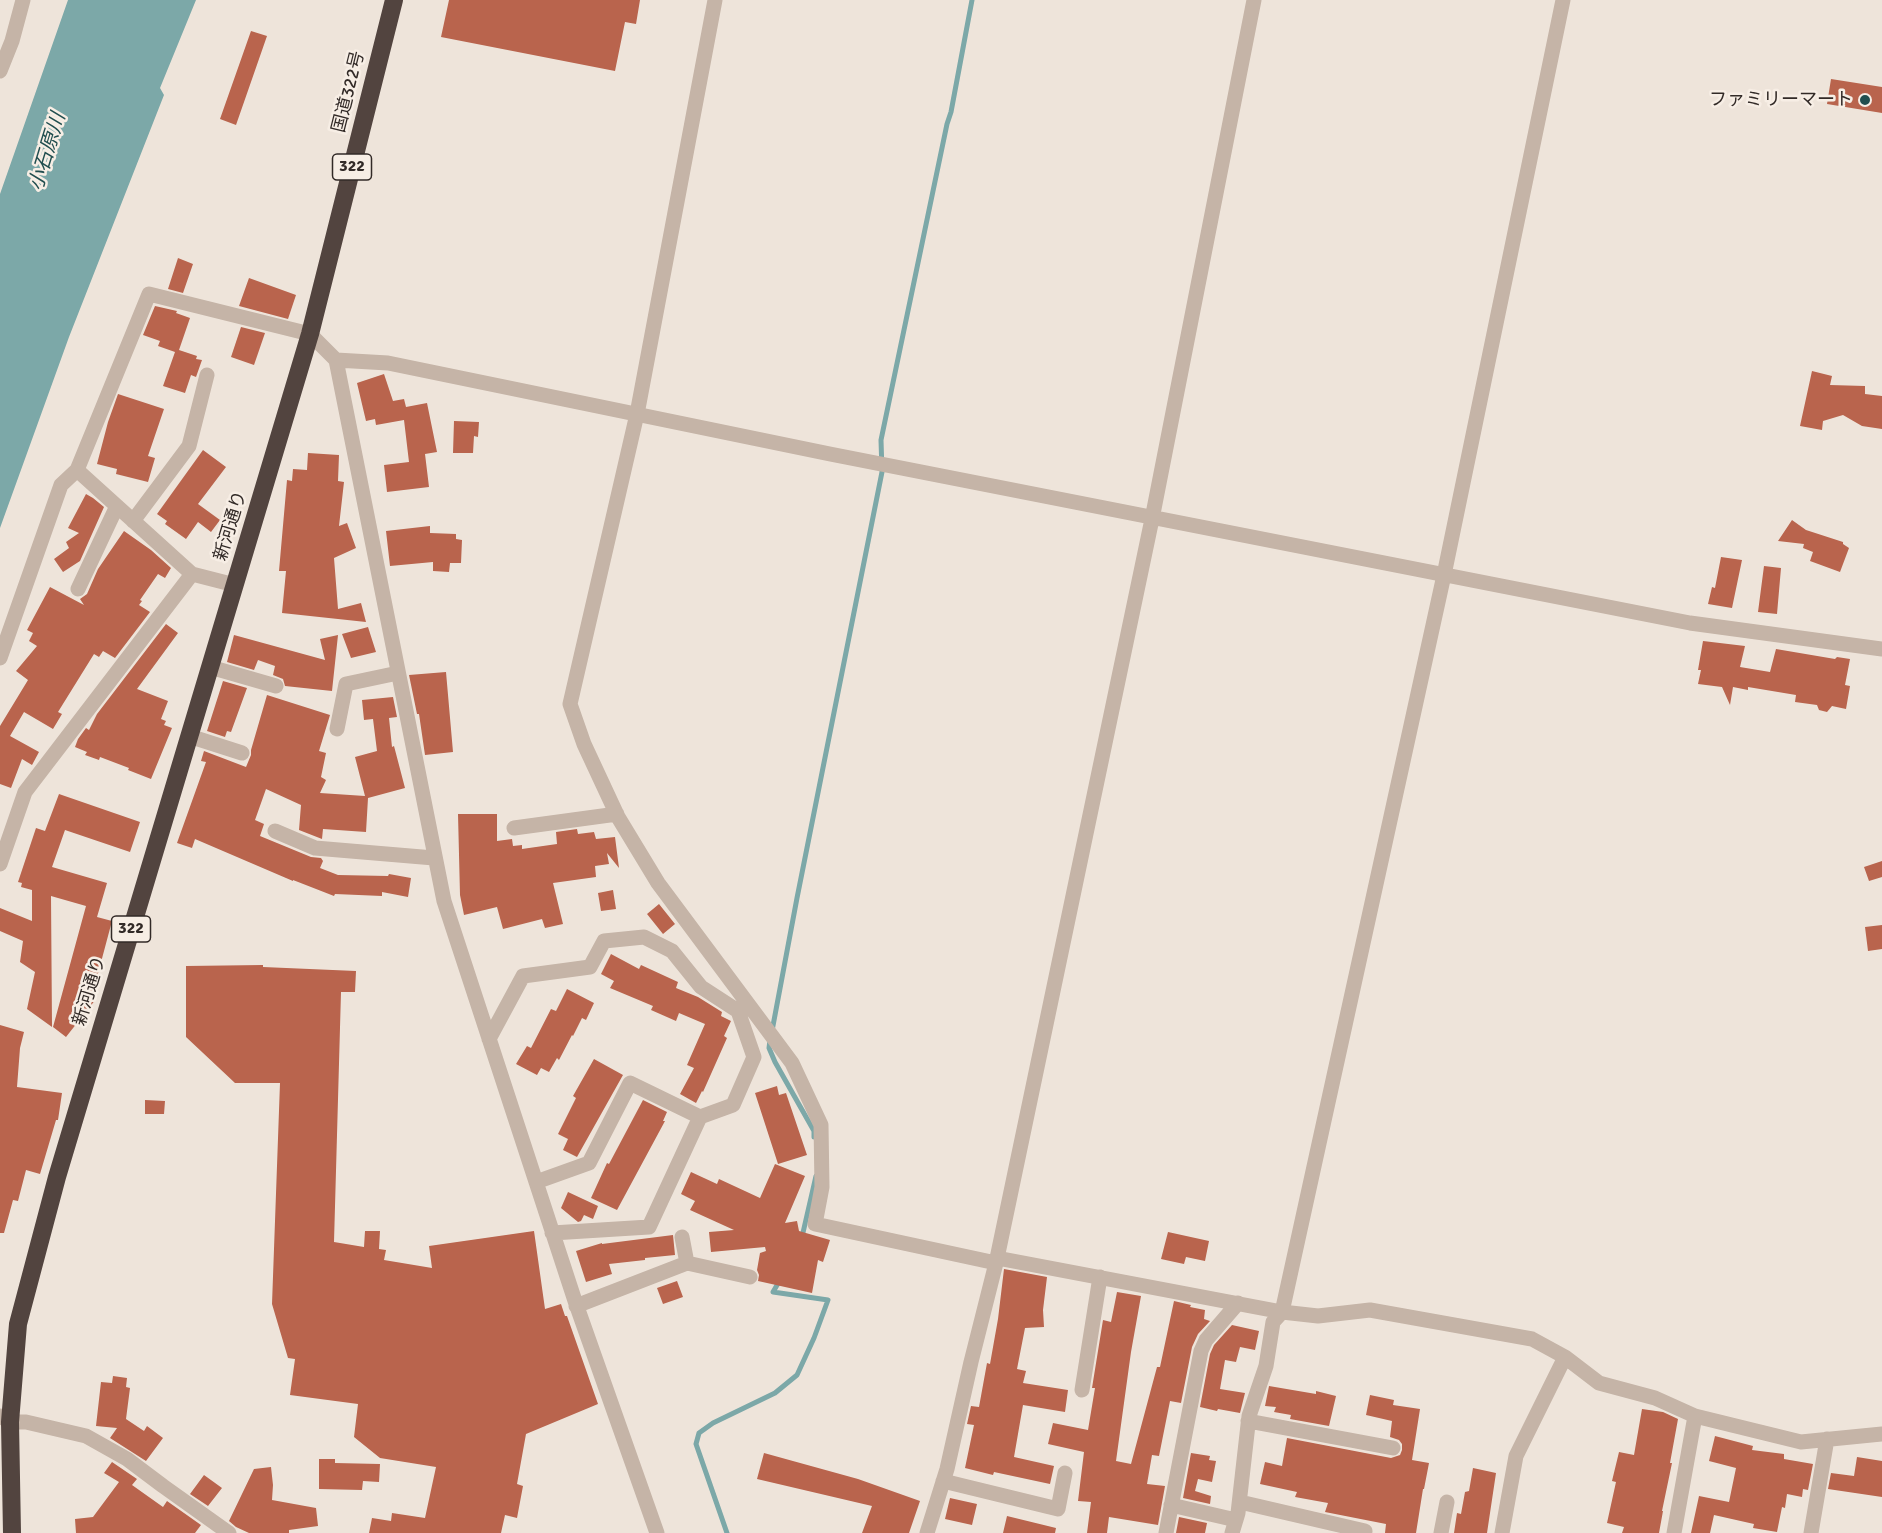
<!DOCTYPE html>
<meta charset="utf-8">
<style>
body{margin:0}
canvas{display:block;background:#eee4da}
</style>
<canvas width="1882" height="1533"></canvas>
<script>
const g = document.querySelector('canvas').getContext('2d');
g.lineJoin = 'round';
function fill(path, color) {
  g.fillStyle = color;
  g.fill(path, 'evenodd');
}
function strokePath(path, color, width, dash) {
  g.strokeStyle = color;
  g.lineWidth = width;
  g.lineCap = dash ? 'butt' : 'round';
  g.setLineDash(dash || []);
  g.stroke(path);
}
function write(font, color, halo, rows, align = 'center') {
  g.font = font + ' Signika,"Noto Sans JP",sans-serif';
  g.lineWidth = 5;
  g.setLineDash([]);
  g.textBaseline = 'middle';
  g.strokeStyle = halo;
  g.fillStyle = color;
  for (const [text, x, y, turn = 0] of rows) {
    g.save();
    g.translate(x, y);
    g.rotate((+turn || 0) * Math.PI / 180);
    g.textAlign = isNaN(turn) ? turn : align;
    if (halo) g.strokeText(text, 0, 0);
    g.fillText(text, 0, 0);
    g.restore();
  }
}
fill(new Path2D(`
 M68 0H196L160 88 164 95 69 337 0 528V194Z`), '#7ca8a8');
strokePath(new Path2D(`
 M772 1031 797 898 882 472 881 440 947 124 951 112 972 0
 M770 1040 769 1048 775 1062 814 1131V1137
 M802 1237 816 1176
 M727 1533 696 1444 699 1433 713 1423 775 1393 797 1375 814 1338 828 1300 773 1292 780 1280`), '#7ca8a8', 5);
fill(new Path2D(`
 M449 0H640L636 24 625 22 615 71 441 37Z
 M251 31 267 36 236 125 220 119Z
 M1831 79 1882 87V113L1827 104Z
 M178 258 193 264 183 293 168 289Z
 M249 278 296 295 288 319 239 306Z
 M155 306 177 311 176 313 190 318 179 350 197 356 196 359 202 360 196 377 191 375 185 393 163 386 175 352 158 346 160 341 143 335Z
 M241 327 265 333 254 365 231 357Z
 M1812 371 1832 376 1830 385 1865 386V394L1882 396V429L1862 426 1843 415 1823 421 1822 430 1800 426Z
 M384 374 393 401 404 399 406 407 427 403 437 452 425 454 429 487 387 492 384 465 409 462 404 420 376 425 375 419 366 421 357 383Z
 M118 394 164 409 148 456 155 458 148 482 116 474 117 469 97 464 108 422Z
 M454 421 479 422 478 437 474 436 473 453H453Z
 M203 450 226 467 198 504 220 520 211 532 198 522 186 539 165 524 167 521 157 514Z
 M308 453 339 455 338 481 344 482 339 526 347 523 356 548 334 558 338 609 361 603 366 622 282 613 286 571H279L287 480 292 481 293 469 307 470Z
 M86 494 93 498 104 507 80 561 63 572 54 559 69 548 66 542 79 533 68 528Z
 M1792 520 1806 530 1843 542V544L1849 548 1840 572 1810 561 1813 552 1803 548 1804 544 1778 541Z
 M430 526V533L456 534V539L462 540 461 563H450L449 572 433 571V562L390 566 386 531Z
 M124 531 151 550 171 568 165 578 158 574 140 600 142 601 139 605 150 612 115 658 103 651 99 657 94 654 58 712 62 714 53 729 24 712 10 736 39 752 32 765 22 759 11 788 0 784V726L28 680 16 671 37 646 29 641 33 633 27 630 50 587 84 605 80 599 87 594 98 569Z
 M1721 557 1742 560 1732 608 1708 604 1712 587 1715 588Z
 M1764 566 1781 568 1777 614 1758 612Z
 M166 624 178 633 137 689 168 701 161 719 166 721 164 725 172 728 151 779 128 770 129 768 100 757 99 760 85 755 87 752 75 747 78 739 86 728 89 730 97 714Z
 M368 627 376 652 351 658 342 634Z
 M234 635 325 660 320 639 338 635 332 691 285 686 283 679 273 675 275 666 258 660 254 670 227 662Z
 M1703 641 1745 646 1740 667 1770 672 1776 649 1835 659 1837 657 1850 659 1845 685 1850 686 1846 709 1832 706 1827 712 1819 710 1817 705 1795 702 1796 695 1748 687V690L1733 687 1730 705 1722 687 1698 684 1701 670H1698Z
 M446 672 453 752 425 755 419 714H417L409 675Z
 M223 681 247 688 231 732 227 731 225 737 207 731Z
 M267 695 330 715 319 751 326 753 321 777 326 780 320 793 365 796 355 757 377 751 373 719 364 720 362 700 393 697 397 717 389 718 392 747 394 746 405 788 368 798 366 832 323 829 322 839 299 830 301 805 266 789 255 820 264 824 260 836 311 857 321 858 323 861 320 868 338 875 388 876 389 874 411 878 408 897 382 892V896L335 894 334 896 293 880V881L195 839 192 848 177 843 206 762 201 761 204 751 246 767 251 755V750Z
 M59 794 140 822 130 852 65 830 52 867 107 883 97 917 112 921 92 996 96 999 66 1037 53 1027 86 906 51 896 52 1027 27 1009 35 972 20 962 23 941 0 931V908L32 921V890L21 887 22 883 18 882 36 828 45 831Z
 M458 814H497V841L512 839 513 846 522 845V849L557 844 556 832 577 829 578 834 594 832 596 839 615 837 619 868 607 853 609 864 595 866 596 877 553 883 563 924 545 928 542 919 503 929 497 907 464 915 460 895Z
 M1882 861V877L1869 881 1864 867Z
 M613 890 616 909 601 911 598 893Z
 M659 904 675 924 663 934 647 914Z
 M1882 925V949L1868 951 1865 927Z
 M611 954 639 969 641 965 678 982 676 988 698 997 722 1012 721 1016 731 1021 724 1036 727 1038 703 1092 702 1091 696 1103 680 1094 694 1068 687 1065 705 1024 679 1013 676 1021 651 1010 653 1006 610 988 614 981 601 974Z
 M263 965V967L356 971 355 992H341L334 1242 364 1247 365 1231H380L379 1249 386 1250 384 1260 432 1268 429 1246 534 1231 545 1309 561 1304 565 1316H567L598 1404 526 1434 517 1484 523 1486 517 1518 505 1515 501 1533H369L372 1518 391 1521 392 1513 425 1518 436 1467 380 1458 354 1437 358 1404 290 1395 295 1359 288 1358 272 1304 280 1083H235L186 1037V966Z
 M567 989 594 1003 586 1020 582 1018 573 1036 572 1035 559 1060 557 1058 549 1072 541 1068 537 1075 516 1064 527 1046 531 1048 551 1009 556 1011Z
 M0 1025 24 1032 20 1048 17 1087 62 1093 58 1120H56L40 1174 26 1170 18 1201 13 1200 4 1233H0Z
 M594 1059 623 1075 577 1157 563 1150 568 1139 558 1134 576 1098 573 1096Z
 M777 1086 779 1095 786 1093 807 1155 778 1164 755 1093Z
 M145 1100 165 1101 164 1114H145Z
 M643 1100 667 1112 663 1121H665L617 1210 591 1198 607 1163 609 1164Z
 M775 1164 805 1176 785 1223 797 1221 799 1231 830 1240 823 1262 818 1260 812 1293 758 1281 759 1275 757 1270 760 1253 766 1251 765 1247 711 1252 709 1232 734 1230 690 1210 695 1201 681 1194 691 1172 717 1184 719 1179 760 1198Z
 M568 1192 598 1206 593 1219 584 1215 581 1221 578 1222 561 1208Z
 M1168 1232 1209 1241 1205 1261 1186 1257 1184 1264 1161 1259Z
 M673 1235 675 1255 645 1258V1260L609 1264 612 1274 586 1282 576 1251 602 1243V1244Z
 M1004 1269 1047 1277 1043 1310 1044 1327 1025 1328 1017 1369 1026 1371 1023 1383 1068 1390 1065 1412 1023 1405 1014 1457 1054 1466 1050 1484 994 1472 993 1475 965 1468 974 1425 967 1424 971 1406 979 1407 987 1363 990 1364 998 1319Z
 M677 1281 683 1297 663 1304 657 1288Z
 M1117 1292 1141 1296 1131 1352 1116 1461 1131 1464 1157 1367H1160L1174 1301 1191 1305 1190 1307 1205 1310 1204 1319 1210 1321 1198 1334 1192 1347 1181 1403 1170 1401 1159 1456 1152 1455 1147 1484 1165 1486 1158 1525 1109 1517 1107 1533H1087L1091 1502 1078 1501 1084 1452 1048 1444 1053 1423 1088 1430 1095 1388H1092L1103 1320 1111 1322Z
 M1232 1325 1259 1331 1255 1350 1240 1347 1236 1362 1225 1360 1220 1389 1245 1393 1240 1413 1218 1409 1217 1411 1200 1407 1210 1354 1214 1345Z
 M113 1376 127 1378 126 1387 130 1388 126 1419 144 1431 147 1426 163 1438 146 1461 110 1438 117 1428 96 1426 101 1382 112 1383Z
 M1269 1386 1316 1394V1391L1336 1396 1329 1426 1290 1419 1291 1415 1274 1412 1276 1407 1265 1406Z
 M1370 1395 1394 1400 1393 1405 1420 1409 1412 1460 1429 1463 1424 1489H1423L1416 1533H1385L1386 1524 1325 1512 1328 1503 1295 1497 1297 1492 1260 1484 1265 1462 1282 1466 1287 1438 1391 1458 1400 1455 1402 1450V1444L1399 1440 1390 1437 1392 1421 1366 1415Z
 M1642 1409 1663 1412 1678 1419 1670 1463H1672L1662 1511H1663L1659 1533H1622L1624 1527 1607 1523 1616 1482 1612 1481 1619 1452 1634 1455Z
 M1715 1436 1753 1446 1752 1450 1784 1454V1459L1813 1464 1808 1490 1803 1489 1802 1497 1787 1494 1785 1508 1782 1507 1777 1532 1753 1528 1754 1524 1714 1515 1710 1533H1691L1699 1496 1729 1502 1736 1468 1709 1461Z
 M764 1453 858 1479 920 1501 909 1533H862L872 1506 757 1479Z
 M1191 1453 1210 1456 1209 1460 1216 1461 1212 1482 1198 1479 1195 1491 1211 1496 1210 1504 1183 1498Z
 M1857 1457 1882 1461V1497L1828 1489 1831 1473 1854 1476Z
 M319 1459H335V1463L380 1464 379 1482 363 1481 362 1490 319 1489Z
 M112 1462 137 1479 132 1485 163 1507 167 1501 201 1525 195 1533H76L75 1519 93 1517 119 1482 104 1473Z
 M271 1467 273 1485 272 1500 316 1508 318 1526 289 1530V1533H249L236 1527 229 1521 254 1469Z
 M1473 1468 1496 1473 1487 1533H1454L1457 1513 1461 1514 1465 1492 1469 1491Z
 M204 1475 222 1488 208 1506 190 1494Z
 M950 1498 977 1504 972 1525 945 1519Z
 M1007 1516 1056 1528 1055 1533H1003Z
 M1179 1517 1207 1523 1205 1533H1176Z`), '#b9644d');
strokePath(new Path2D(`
 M715 0 637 414 570 704 584 744 618 817 658 883 792 1063 821 1125 822 1187 815 1224 996 1263
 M0 71 12 41 23 0
 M336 360 388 363 830 454 1690 623 1882 649
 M77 470 192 574 235 585
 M133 521 189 446 207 375
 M78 589 117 506
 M0 658 61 485 77 470 149 294 310 334 336 360 444 901 575 1301 657 1533
 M210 667 276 686
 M337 729 346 684 398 673
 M189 736 242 753
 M514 828 617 814
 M275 831 315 848 434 858
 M0 864 25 792 192 574
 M489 1039 523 976 590 967 604 941 644 937 672 951 701 987 738 1011 754 1057 733 1105 700 1117 649 1227 552 1233
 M536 1182 589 1163 630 1083 700 1117
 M682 1237 687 1263
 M997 1258 1282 1312 1318 1316 1370 1310 1532 1339 1565 1357 1599 1383 1655 1398 1695 1416 1801 1442 1882 1434
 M576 1306 687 1263 750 1277
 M1082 1390 1100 1277
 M0 1416 10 1422H26L86 1436 127 1459 163 1486 229 1533
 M1248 1421 1393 1448
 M943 1481 1058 1509 1065 1473
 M1240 1502 1365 1531
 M1171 1505 1236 1520
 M927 1533 947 1469 971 1362 996 1263 1152 519 1254 0
 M1166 1533 1201 1351 1206 1340 1238 1303
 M1232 1533 1238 1513 1249 1416 1266 1366 1273 1322 1282 1312 1444 575 1563 0
 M1441 1533 1447 1502
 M1502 1533 1516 1456 1565 1357
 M1674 1533 1695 1416
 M1811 1533 1827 1439`), '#c5b4a7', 15);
strokePath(new Path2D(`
 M12 1533 10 1422 18 1324 57 1177 310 334 394 0`), '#52443f', 18);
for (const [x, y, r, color] of [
 [1865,100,6,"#214e4f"]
]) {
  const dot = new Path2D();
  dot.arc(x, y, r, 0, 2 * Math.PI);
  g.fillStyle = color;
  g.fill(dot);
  strokePath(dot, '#f7eee5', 2);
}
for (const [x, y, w] of [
 [352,167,39],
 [131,929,39]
]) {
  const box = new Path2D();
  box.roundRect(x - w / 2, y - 13, w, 26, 4.5);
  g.fillStyle = '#f7eee5';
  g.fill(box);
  strokePath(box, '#322a27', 1.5);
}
write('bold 16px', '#322a27', null, [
 ["322",352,167],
 ["322",131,929]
]);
write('18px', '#322a27', '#f7eee5', [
 ["国道322号",349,92,-76],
 ["新河通り",231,526,-73],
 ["新河通り",90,991,-73]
]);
write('18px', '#322a27', '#f7eee5', [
 ["ファミリーマート",1853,100]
], 'right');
write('italic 20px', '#214e4f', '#f7eee5', [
 ["小石原川",48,152,-73]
]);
</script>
